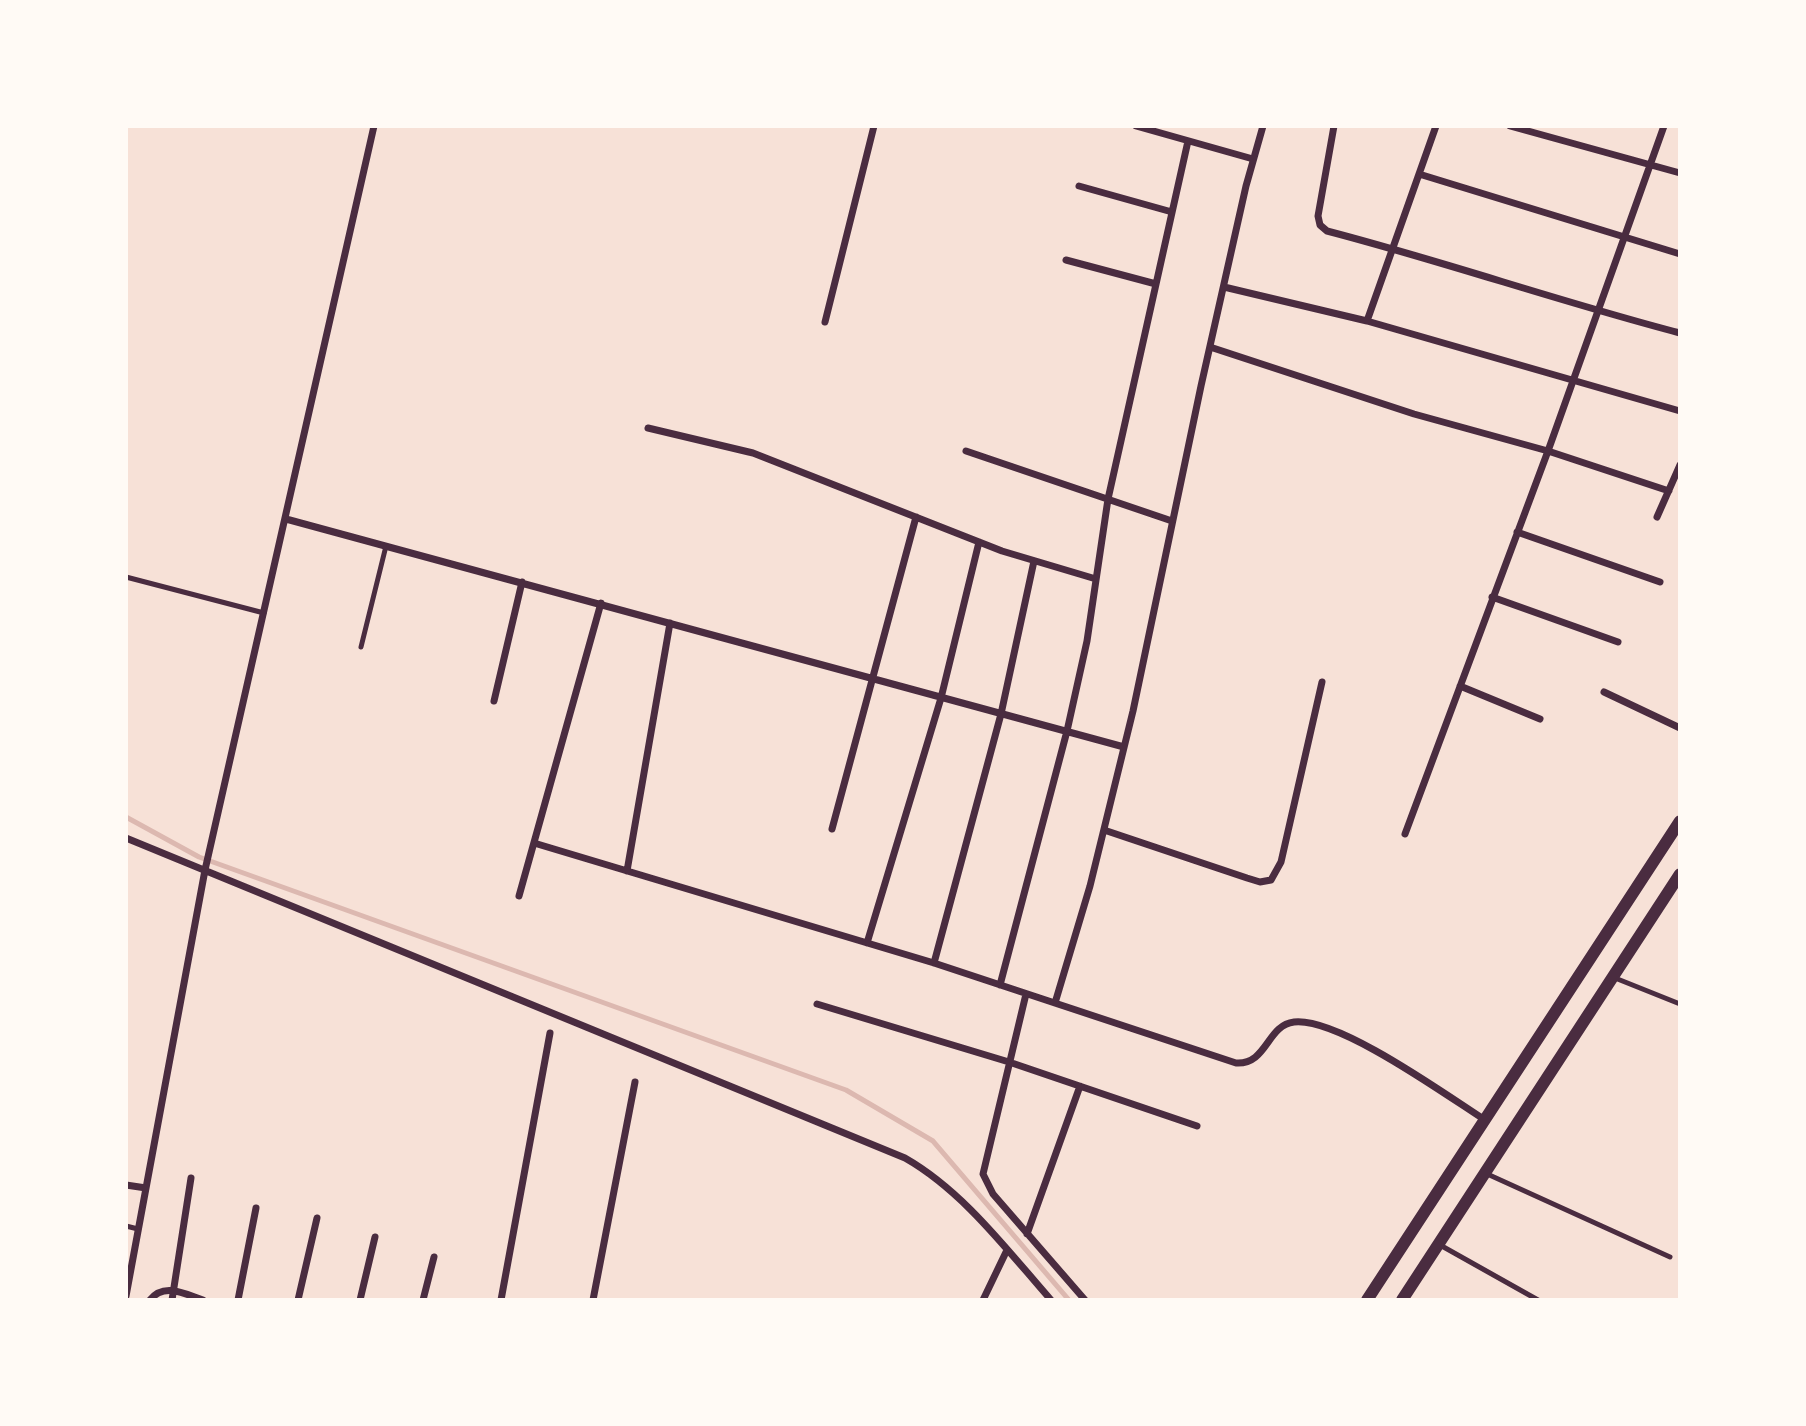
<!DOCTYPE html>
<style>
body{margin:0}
#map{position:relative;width:1806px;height:1426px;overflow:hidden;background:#f7e1d7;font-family:Manrope,sans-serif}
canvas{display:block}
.frame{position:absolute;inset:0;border:128px solid #fffaf5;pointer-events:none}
</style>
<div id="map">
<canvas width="1806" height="1426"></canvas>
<div class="frame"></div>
</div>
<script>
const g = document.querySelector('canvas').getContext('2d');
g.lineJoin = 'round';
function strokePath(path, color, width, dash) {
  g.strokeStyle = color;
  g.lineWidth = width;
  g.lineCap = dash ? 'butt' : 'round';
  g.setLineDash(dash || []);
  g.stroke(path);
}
strokePath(new Path2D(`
 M126 817 199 857 846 1090 933 1141 1069 1300`), '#dcb8b0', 5);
strokePath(new Path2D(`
 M126 577 264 613
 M361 647 386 546
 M1615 978 1680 1004
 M1485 1173 1670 1257
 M126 1226 138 1229
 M1440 1245 1538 1300`), '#4a2c40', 5);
strokePath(new Path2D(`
 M1136 126 1253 159
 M1334 126 1318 216 1320 225 1327 231C1446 262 1561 302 1680 333
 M1510 126 1680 173
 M1419 174 1680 254
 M1079 186 1172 212
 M1066 260 1156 284
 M1224 287 1367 321 1680 411
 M1367 321 1436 126
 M825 322 874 126
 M1210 347 1414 414 1548 451 1669 491
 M648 428 753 453 1002 551 1096 579
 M966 451 1172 521
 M1657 517 1680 465
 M286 519 1124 747
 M1517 532 1660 582
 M1492 597 1618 642
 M1460 686 1540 719
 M1604 692 1680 728
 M494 701 522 582
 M832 829 916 517
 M1104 830 1247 878 1260 882 1271 880 1281 862 1322 682
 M1405 834 1548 451 1664 126
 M126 838 905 1158C963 1191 1007 1250 1051 1300
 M534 843 934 963 1236 1063C1267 1065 1267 1025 1294 1022 1338 1017 1446 1095 1485 1120
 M627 871 670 623
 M519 896 601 603
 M867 943 941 698 979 542
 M934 963 1001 714 1034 561
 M1000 985 1067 731 1087 641 1108 499 1188 141
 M1026 994 983 1174 993 1194 1085 1300
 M1055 1003 1090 886 1133 711 1201 386 1246 186 1263 126
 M817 1004 1009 1062 1197 1126
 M126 1185 146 1188
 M1027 1234 1080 1086
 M126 1296 205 870 374 126
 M150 1300C164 1282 185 1294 203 1300
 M172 1300 191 1178
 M238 1300 256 1208
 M298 1300 317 1218
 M360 1300 375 1237
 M423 1300 434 1257
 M501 1300 550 1033
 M593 1300 635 1082
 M983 1300 1007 1250`), '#4a2c40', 7);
strokePath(new Path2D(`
 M1367 1300 1680 821
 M1402 1300 1680 874`), '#4a2c40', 12);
</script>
